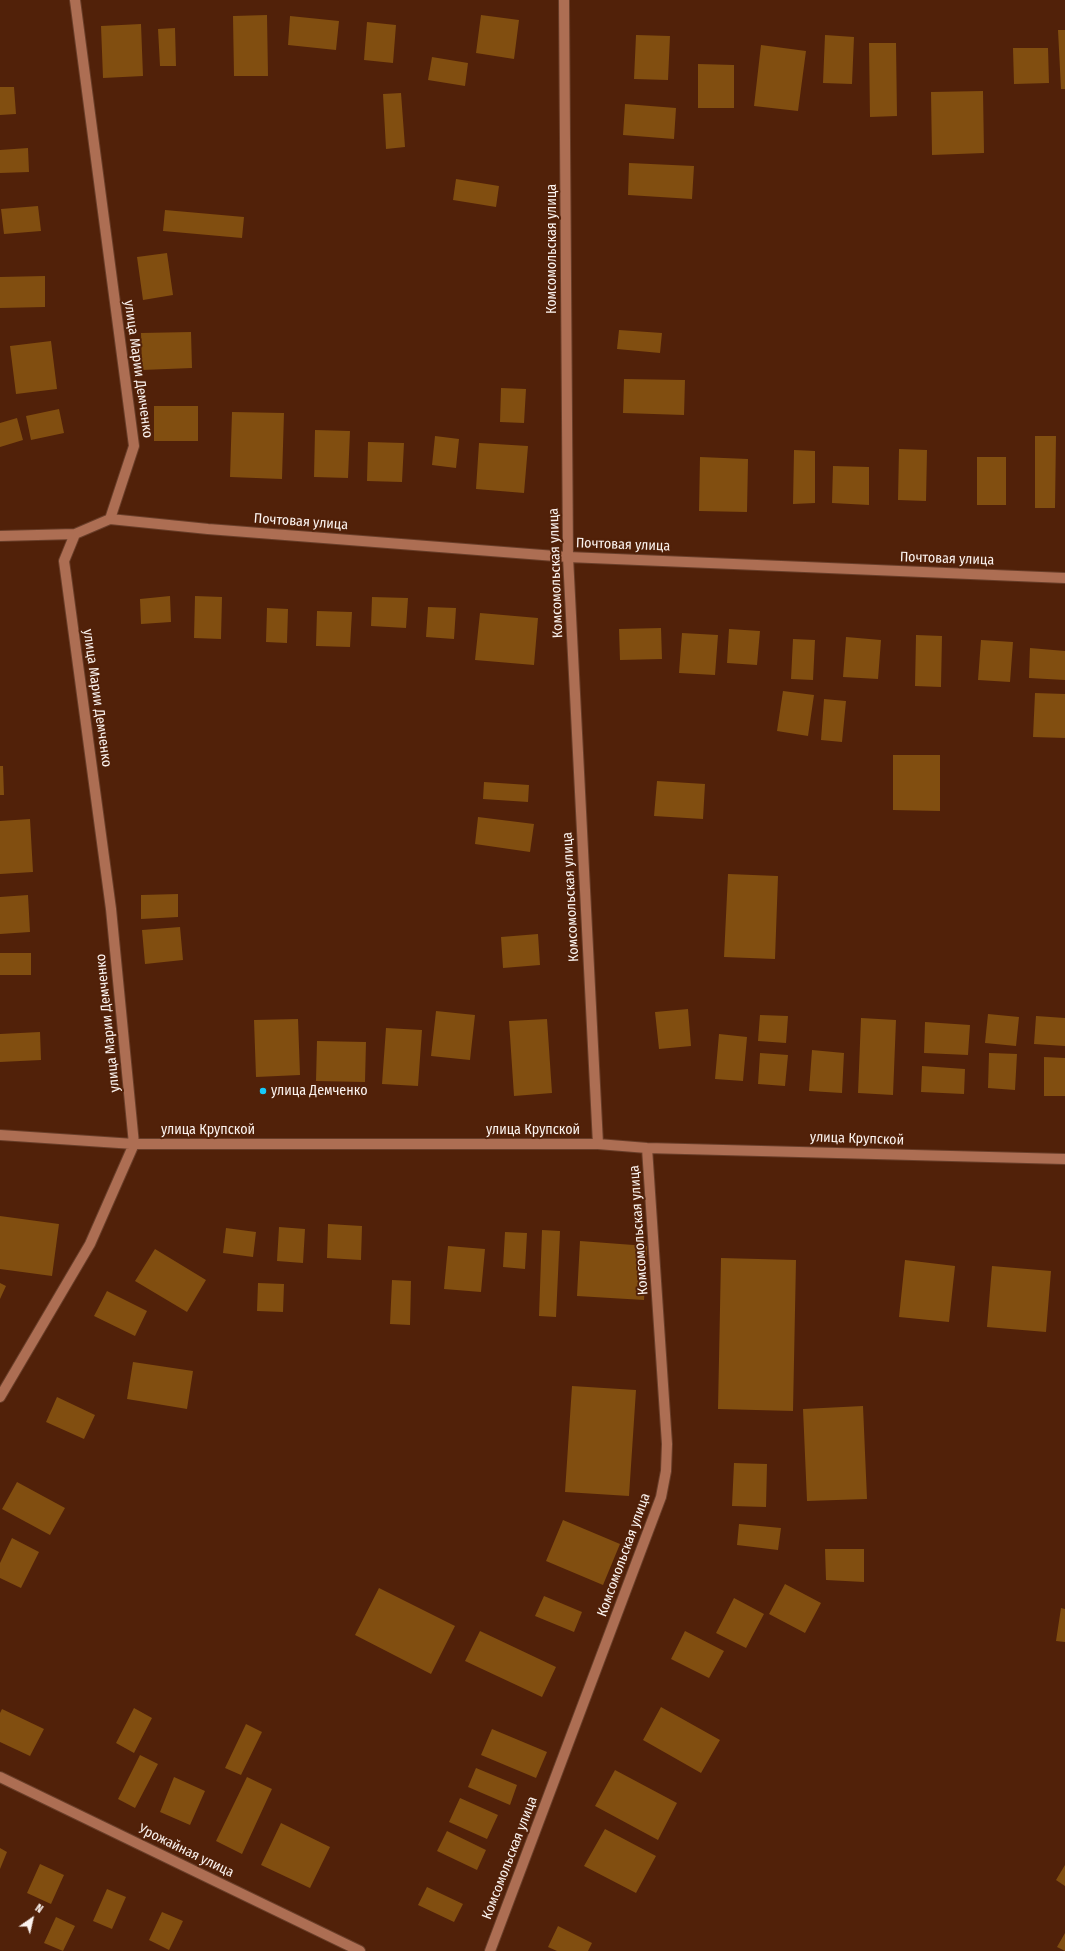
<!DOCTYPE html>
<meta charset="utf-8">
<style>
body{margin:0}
#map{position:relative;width:1065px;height:1951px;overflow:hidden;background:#512109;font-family:"Fira Sans Condensed",sans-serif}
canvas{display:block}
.north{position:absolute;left:12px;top:1899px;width:40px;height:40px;-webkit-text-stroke:3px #512109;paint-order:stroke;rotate:34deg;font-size:11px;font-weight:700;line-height:16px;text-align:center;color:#fbf3ef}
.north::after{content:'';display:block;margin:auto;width:14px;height:18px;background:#fbf3ef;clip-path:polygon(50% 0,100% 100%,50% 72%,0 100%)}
</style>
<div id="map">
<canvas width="1065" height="1951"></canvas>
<div class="north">N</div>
</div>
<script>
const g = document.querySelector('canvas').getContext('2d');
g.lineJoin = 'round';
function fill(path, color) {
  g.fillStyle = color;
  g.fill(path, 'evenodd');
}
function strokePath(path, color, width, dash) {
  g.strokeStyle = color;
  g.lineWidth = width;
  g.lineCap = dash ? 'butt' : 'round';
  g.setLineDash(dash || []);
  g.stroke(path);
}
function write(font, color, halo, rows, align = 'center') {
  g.font = font + ' "Fira Sans Condensed",sans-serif';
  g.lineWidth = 4;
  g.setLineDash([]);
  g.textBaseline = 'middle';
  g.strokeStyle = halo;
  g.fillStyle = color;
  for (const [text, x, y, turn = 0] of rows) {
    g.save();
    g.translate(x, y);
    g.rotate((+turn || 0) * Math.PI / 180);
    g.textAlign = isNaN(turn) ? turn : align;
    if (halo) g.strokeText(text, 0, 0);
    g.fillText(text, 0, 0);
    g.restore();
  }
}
fill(new Path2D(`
 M267 15 268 76H234L233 16Z
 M481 15 519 20 514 59 476 53Z
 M290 16 339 21 336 50 288 45Z
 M367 22 396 25 393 63 364 60Z
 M141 24 143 76 103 78 101 26Z
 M175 28 176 66H160L158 29Z
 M1058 30H1065V89H1061Z
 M636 35 670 36 668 80 634 79Z
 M825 35 854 37 852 84 823 83Z
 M869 43H896L897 116 870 117Z
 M761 45 806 51 798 111 754 106Z
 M1013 48H1048L1049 83 1014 84Z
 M432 57 468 63 465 86 428 80Z
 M698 64 734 65V108H698Z
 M0 87H14L16 114 0 115Z
 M983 91 984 153 932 155 931 92Z
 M401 93 405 147 386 149 383 94Z
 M625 104 676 108 674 139 623 135Z
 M28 148 29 172 0 173V150Z
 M629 163 694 166 692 199 628 195Z
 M456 179 499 186 496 207 453 200Z
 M38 206 41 231 4 234 1 209Z
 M165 210 244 217 242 238 163 231Z
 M167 253 173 295 143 300 137 257Z
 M45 276V307L0 308V277Z
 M619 330 662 333 660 353 617 349Z
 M191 332 192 368 142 370 141 333Z
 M51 341 57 389 16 394 10 346Z
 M624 379 685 380 684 415 623 413Z
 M501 388 526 389 524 423 500 422Z
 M154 406H198V441H154Z
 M59 409 64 433 31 440 26 416Z
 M232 412 284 413 282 479 230 477Z
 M17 418 23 440 0 447V423Z
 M315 430 350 431 348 478 314 477Z
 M435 436 459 439 456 468 432 465Z
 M1035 436H1056L1055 508H1035Z
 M368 442 404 443 402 482 367 481Z
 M479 443 528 446 524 493 476 489Z
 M899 449 927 450 926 501 898 500Z
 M794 450 815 451V503L793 504Z
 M700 457 748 459 747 512 699 511Z
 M977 457H1006V505H977Z
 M833 466 869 467V505L832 503Z
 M170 596 171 622 141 624 140 599Z
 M195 596 222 597 221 639 194 638Z
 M372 597 408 598 406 628 371 626Z
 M428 607 456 608 454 639 426 637Z
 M267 608 288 609 287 643 266 642Z
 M317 611 352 612 350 647 316 646Z
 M480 613 538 618 534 665 475 660Z
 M661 628 662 659 620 660 619 629Z
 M729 629 760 631 757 665 727 663Z
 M682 633 718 635 715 675 679 673Z
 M916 635 942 636 941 687 915 686Z
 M846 637 881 640 878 679 843 677Z
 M793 639 815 640 813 680 791 679Z
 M981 640 1013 642 1010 682 978 680Z
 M1030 648 1065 651V680L1029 678Z
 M783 691 814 695 808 736 777 731Z
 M1035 693 1065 694V738L1033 737Z
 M824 699 846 701 842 742 821 740Z
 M893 755H940V811L893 810Z
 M0 766H3L4 795H0Z
 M657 781 705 784 703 819 654 816Z
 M484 782 529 785 528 802 483 799Z
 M478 817 534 824 530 852 475 844Z
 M30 819 33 872 0 874V821Z
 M728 874 778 876 775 959 724 957Z
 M178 894V917L141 919V895Z
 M28 895 30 932 0 934V897Z
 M180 927 183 960 145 964 142 930Z
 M538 934 540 965 503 968 501 937Z
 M0 953H31V975H0Z
 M688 1009 691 1046 659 1049 655 1012Z
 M436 1011 475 1015 470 1060 431 1056Z
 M988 1014 1019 1017 1016 1046 985 1043Z
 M760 1015 788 1016 786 1043 758 1041Z
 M1036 1016 1065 1018V1046L1034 1044Z
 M861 1018 896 1020 893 1095 858 1093Z
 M298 1019 300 1075 256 1077 254 1020Z
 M547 1019 552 1093 514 1096 509 1021Z
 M925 1022 970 1025 968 1055 924 1053Z
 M386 1028 422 1030 418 1086 382 1084Z
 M40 1032 41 1060 0 1062V1034Z
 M719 1034 747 1037 743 1081 715 1079Z
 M317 1041 366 1042 365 1082 316 1081Z
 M812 1050 844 1053 842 1093 809 1091Z
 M760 1053 788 1055 785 1086 758 1084Z
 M989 1053 1017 1054 1015 1090 988 1088Z
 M1044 1057 1065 1058V1096H1044Z
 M922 1066 965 1069 964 1094 921 1092Z
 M0 1216 59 1224 52 1276 0 1269Z
 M328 1224 362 1226 361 1260 327 1258Z
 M279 1227 305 1229 303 1263 277 1261Z
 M226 1228 256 1232 253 1257 223 1253Z
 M542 1230 560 1231 556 1317 539 1316Z
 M505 1232 527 1233 525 1269 503 1267Z
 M580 1241 647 1246 644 1300 577 1296Z
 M448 1246 485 1249 481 1292 444 1289Z
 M155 1249 206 1280 187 1312 135 1281Z
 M721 1258 796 1260 793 1411 718 1409Z
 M905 1260 955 1266 949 1322 899 1317Z
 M992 1266 1051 1271 1046 1332 987 1327Z
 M392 1280 411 1281 410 1325 390 1324Z
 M0 1283 6 1286 0 1299Z
 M258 1283 284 1284 283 1312 257 1311Z
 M107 1291 147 1311 135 1336 94 1316Z
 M133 1362 193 1371 187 1409 127 1399Z
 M572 1386 636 1390 629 1496 565 1492Z
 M57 1397 95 1415 84 1439 46 1422Z
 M863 1406 867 1499 807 1501 803 1409Z
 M734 1463 767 1464 766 1507 732 1506Z
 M17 1482 65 1508 50 1535 2 1509Z
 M563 1520 620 1544 603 1585 546 1561Z
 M739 1524 781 1528 778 1550 737 1545Z
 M12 1538 39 1552 21 1588 0 1578V1563Z
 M825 1549H864V1582L826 1580Z
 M785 1584 821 1603 805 1633 769 1614Z
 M379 1588 455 1626 431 1674 355 1635Z
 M544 1596 582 1612 574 1632 535 1616Z
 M734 1598 764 1614 746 1648 716 1633Z
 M1061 1608 1065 1609V1642L1056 1641Z
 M480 1631 556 1667 542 1697 465 1661Z
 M685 1631 724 1651 709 1678 671 1659Z
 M661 1707 720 1740 701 1773 643 1740Z
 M134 1708 152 1718 134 1753 116 1743Z
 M2 1709 44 1729 30 1756 0 1742V1713Z
 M246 1724 262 1732 241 1775 225 1768Z
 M492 1729 547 1752 536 1778 481 1755Z
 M140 1755 158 1764 135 1808 118 1799Z
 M476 1768 517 1785 510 1805 468 1787Z
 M615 1770 677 1803 658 1840 595 1806Z
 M174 1777 205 1791 190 1825 160 1812Z
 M247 1777 272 1789 242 1854 216 1841Z
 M460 1798 498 1815 487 1839 449 1822Z
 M281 1823 330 1847 310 1888 261 1865Z
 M605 1829 656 1856 636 1893 584 1866Z
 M447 1831 486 1850 477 1870 437 1851Z
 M0 1848 7 1852 0 1869Z
 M40 1864 64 1875 51 1904 27 1893Z
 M1065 1865V1886L1056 1880Z
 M427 1887 463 1904 454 1922 418 1905Z
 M107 1889 126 1897 112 1929 93 1921Z
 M162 1912 183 1921 169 1950 149 1940Z
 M56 1917 75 1926 63 1951 44 1943Z
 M558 1926 592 1943 588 1951H557L548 1947Z
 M1065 1933V1951L1057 1947Z`), '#814e10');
const minor = new Path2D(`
 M564 0 568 557 598 1144
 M110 519 208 529 568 557 1065 578
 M0 536 75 534
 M0 1135 134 1144H598L647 1148 1065 1159
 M0 1397 90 1244 134 1144 111 909 64 561 75 534 110 519 134 446 75 0
 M0 1777 360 1951
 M490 1951 661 1497 666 1471 667 1444 647 1148`);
strokePath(minor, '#693e29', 12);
strokePath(minor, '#ad6e53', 10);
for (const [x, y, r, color] of [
 [263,1091,4,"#15cafb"]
]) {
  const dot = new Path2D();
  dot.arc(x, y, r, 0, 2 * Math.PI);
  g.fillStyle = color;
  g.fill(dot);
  strokePath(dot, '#512109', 1.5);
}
write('14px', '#fbf3ef', '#512109', [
 ["Комсомольская улица",552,249,-90],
 ["улица Марии Демченко",138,369,82],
 ["Почтовая улица",301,522,4],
 ["Почтовая улица",623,545,2],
 ["Почтовая улица",947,559,2],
 ["Комсомольская улица",556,573,-92],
 ["улица Марии Демченко",97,698,82],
 ["Комсомольская улица",571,897,-93],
 ["улица Марии Демченко",108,1023,-96],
 ["улица Крупской",208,1130],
 ["улица Крупской",533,1130],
 ["улица Крупской",857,1139,2],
 ["Комсомольская улица",639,1230,-94],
 ["Комсомольская улица",624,1555,-70],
 ["Урожайная улица",186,1851,26],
 ["Комсомольская улица",510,1858,-69]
]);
write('14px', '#fbf3ef', '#512109', [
 ["улица Демченко",271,1091]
], 'left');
</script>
